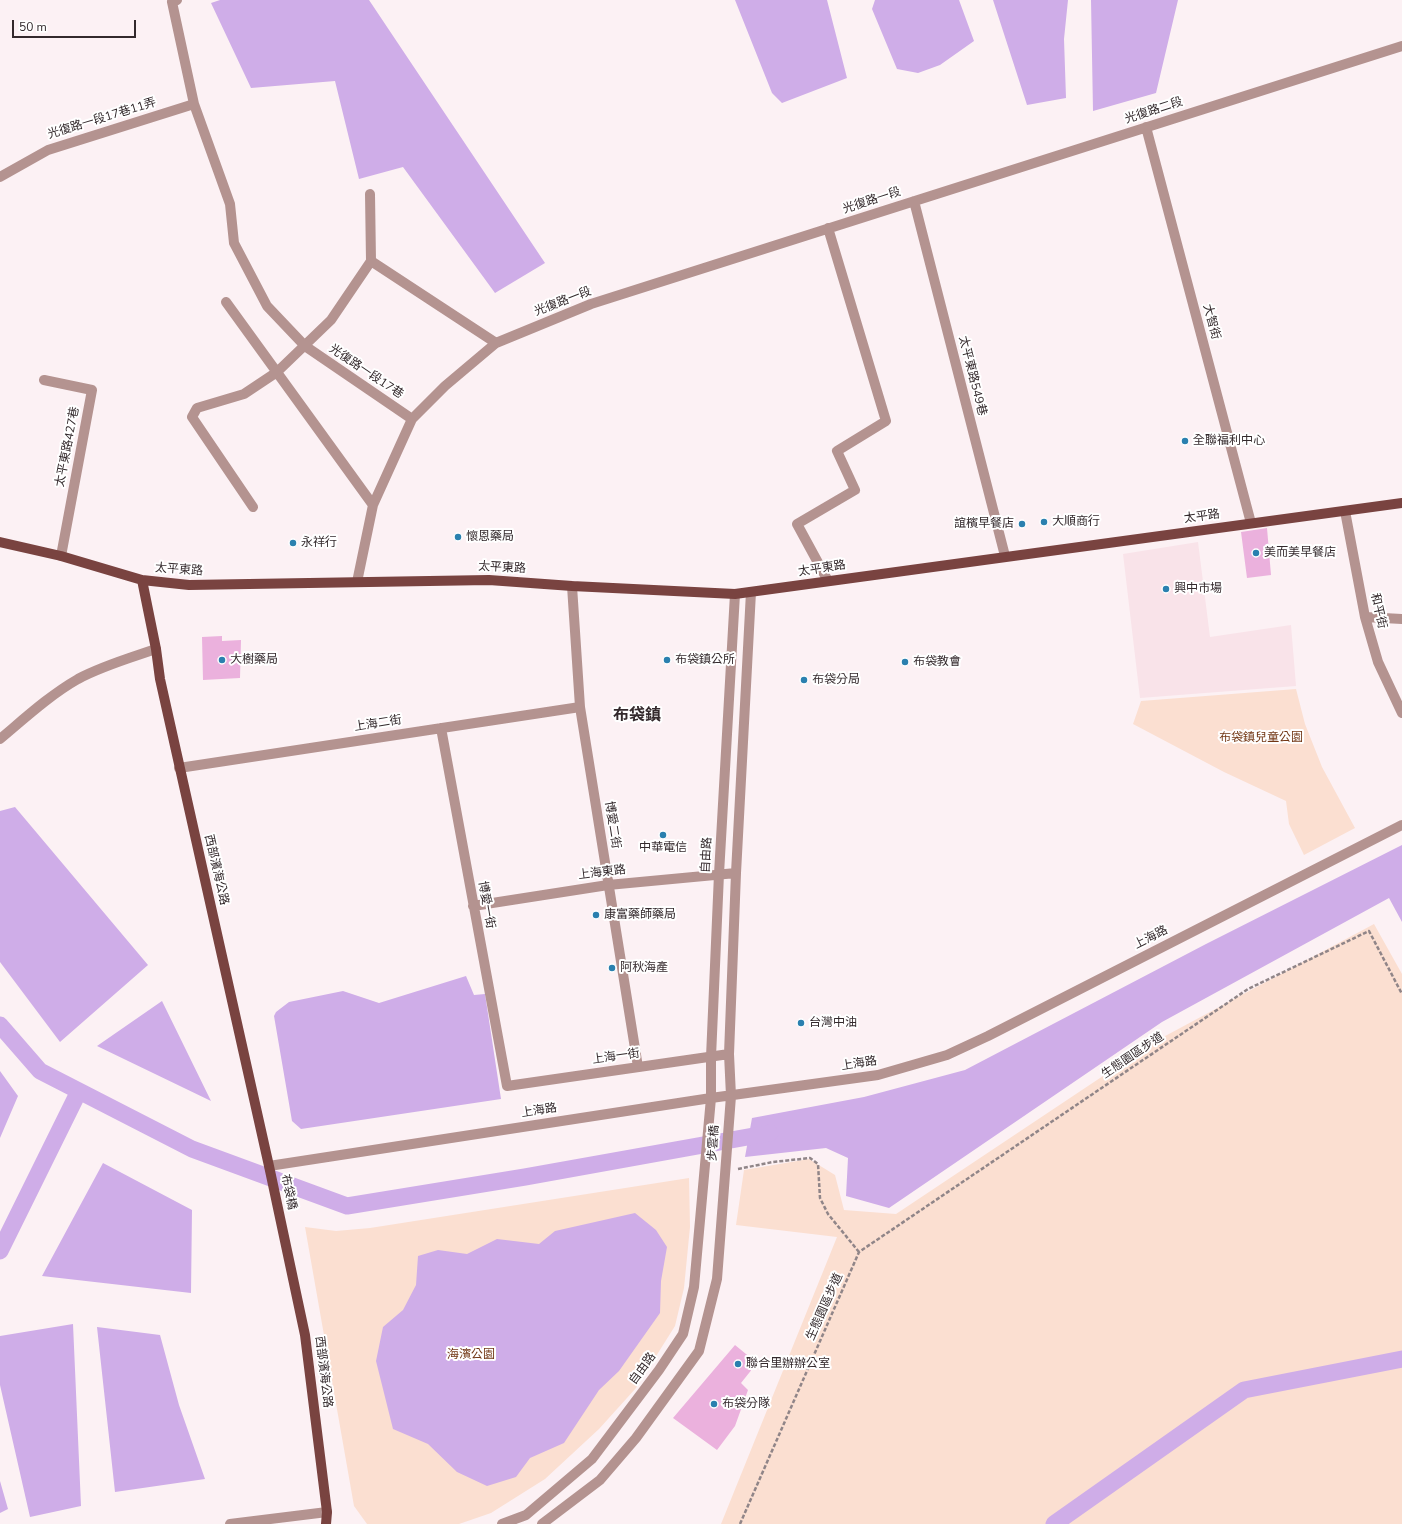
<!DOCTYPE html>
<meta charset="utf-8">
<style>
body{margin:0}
#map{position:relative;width:1402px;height:1524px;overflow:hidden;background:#fcf1f4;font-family:"Nunito Sans",sans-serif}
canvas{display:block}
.scale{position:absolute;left:12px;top:20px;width:124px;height:18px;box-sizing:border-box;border:2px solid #33292c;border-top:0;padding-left:5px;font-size:12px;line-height:14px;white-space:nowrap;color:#33292c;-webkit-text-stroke:3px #fff;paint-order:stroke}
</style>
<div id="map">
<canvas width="1402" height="1524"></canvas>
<div class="scale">50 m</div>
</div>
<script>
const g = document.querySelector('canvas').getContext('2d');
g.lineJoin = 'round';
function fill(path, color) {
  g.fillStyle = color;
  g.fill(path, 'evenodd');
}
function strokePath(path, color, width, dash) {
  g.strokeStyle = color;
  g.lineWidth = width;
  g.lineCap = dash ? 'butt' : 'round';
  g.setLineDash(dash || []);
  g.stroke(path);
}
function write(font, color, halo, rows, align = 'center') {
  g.font = font + ' "Nunito Sans","Noto Sans TC",sans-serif';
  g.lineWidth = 4;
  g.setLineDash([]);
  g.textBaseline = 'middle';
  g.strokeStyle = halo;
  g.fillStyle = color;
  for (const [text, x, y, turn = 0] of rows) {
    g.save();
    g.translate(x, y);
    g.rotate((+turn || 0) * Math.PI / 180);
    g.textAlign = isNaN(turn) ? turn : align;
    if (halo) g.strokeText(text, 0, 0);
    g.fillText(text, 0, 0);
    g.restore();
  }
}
fill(new Path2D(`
 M1198 542 1210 637 1291 625 1296 686 1140 698 1123 554Z`), '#f9e3e9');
fill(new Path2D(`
 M1296 689 1305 724 1322 767 1355 828 1304 855 1289 824 1286 801 1224 772 1133 724 1141 701Z
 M1374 924 1402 974V1524H721L837 1237 736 1225 744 1170 809 1159 835 1175 844 1210 896 1214 1154 1042Z
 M689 1178 690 1227 684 1288 675 1326 636 1388 599 1429 545 1479 491 1513 459 1524H367L354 1506 305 1227 336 1231 370 1228Z`), '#fbdfd1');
fill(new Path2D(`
 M220 0H369L545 263 495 293 403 167 359 179 335 81 251 88 211 3Z
 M735 0H827L847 78 782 103 772 93Z
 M875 0H959L974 41 940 65 918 73 897 69 872 9Z
 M993 0H1068L1064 39 1066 98 1027 105Z
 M1091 0H1178L1156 93 1093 111Z
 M15 807 148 965 60 1042 0 962V811Z
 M1402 845V922L1389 898 1162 1022 889 1208 846 1196 848 1158 826 1148 745 1157 752 1118 864 1097 965 1070 1206 944Z
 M466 976 474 995 485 994 501 1099 301 1129 292 1121 274 1016 276 1012 289 1002 343 991 379 1003Z
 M162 1001 211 1101 97 1046Z
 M0 1071 18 1096 0 1138Z
 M103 1163 192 1210 191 1293 42 1276Z
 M635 1213 656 1230 667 1247 661 1281 660 1313 619 1371 599 1390 564 1443 530 1458 516 1477 487 1486 457 1472 428 1444 393 1429 376 1361 383 1327 403 1310 416 1285 418 1256 438 1250 467 1254 497 1239 539 1244 555 1231Z
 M73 1324 81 1506 30 1517 0 1385V1336Z
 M97 1327 160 1335 179 1405 205 1479 115 1492Z
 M0 1481 8 1509 0 1513Z`), '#cfade8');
strokePath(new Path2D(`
 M0 1025 40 1071 192 1149 347 1206 525 1177 770 1133
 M0 1251 79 1091
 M1054 1524 1244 1390 1402 1359`), '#cfade8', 17);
fill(new Path2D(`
 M1267 528 1271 575 1247 578 1241 532Z
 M222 636V641L241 640 240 678 203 680 202 637Z
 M735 1345 757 1363 741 1383 748 1390 735 1426 717 1450 673 1418Z`), '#ebb1dd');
strokePath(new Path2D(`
 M738 1169 773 1162 810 1158 818 1164 820 1198 828 1214 859 1252
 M740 1524 859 1252 1248 989 1369 931 1402 994`), '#908588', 2.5, [4, 2]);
strokePath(new Path2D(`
 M177 0 172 2 194 104 230 204 234 243 267 306 305 346 412 419
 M1146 127 1251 523
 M0 177 48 150 194 104
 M914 201 1005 556
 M828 228 886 421 837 451 855 490 797 524 828 581
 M371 261 496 343
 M226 302 373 505
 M44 380 92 390 61 556
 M253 507 192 417 197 408 244 394 277 372 331 320 371 261 370 194
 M1345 511 1365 617 1378 662 1402 713
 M357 582 373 505 412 419 445 386 496 343 591 304 1402 46
 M572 586 580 707 638 1067
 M1365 617 1402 619
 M441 728 507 1086 729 1054
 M0 739C25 718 50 695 78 679 102 666 130 658 156 649
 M179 768 580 707
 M473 906 608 885 736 873
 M269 1166 711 1098 878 1075 947 1055 988 1036 1402 825
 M230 1524 327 1512
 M502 1524 526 1515 592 1459 659 1370 683 1334 694 1287 711 1098V1057L719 874 735 594
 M542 1524 600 1480 636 1438 699 1351 717 1279 731 1096 729 1054 736 873 751 592`), '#b49390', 10);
strokePath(new Path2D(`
 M0 542 61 556 142 580 189 585 489 580 572 586 735 594 1402 503
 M142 580 156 649 160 679 269 1166 305 1335 327 1512 326 1524`), '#794340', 10);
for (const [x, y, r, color] of [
 [1185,441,4,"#2a80af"],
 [1044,522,4,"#2a80af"],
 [1022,524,4,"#2a80af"],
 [458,537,4,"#2a80af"],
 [293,543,4,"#2a80af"],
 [1256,553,4,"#2a80af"],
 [1166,589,4,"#2a80af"],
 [222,660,4,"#2a80af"],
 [667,660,4,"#2a80af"],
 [905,662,4,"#2a80af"],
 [804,680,4,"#2a80af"],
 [663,835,4,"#2a80af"],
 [596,915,4,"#2a80af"],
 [612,968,4,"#2a80af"],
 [801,1023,4,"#2a80af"],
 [738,1364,4,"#2a80af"],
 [714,1404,4,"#2a80af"]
]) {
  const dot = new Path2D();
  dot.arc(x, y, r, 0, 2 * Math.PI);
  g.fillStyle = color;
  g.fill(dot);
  strokePath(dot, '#fff', 1.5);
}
write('12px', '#33292c', '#fff', [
 ["光復路二段",1154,111,-18],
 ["光復路一段17巷11弄",102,119,-17],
 ["光復路一段",872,201,-18],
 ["光復路一段",563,302,-21],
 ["大智街",1211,322,75],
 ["光復路一段17巷",366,372,34],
 ["太平東路549巷",972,376,76],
 ["太平東路427巷",68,447,-79],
 ["太平路",1202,517,-8],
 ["太平東路",502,568,3],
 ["太平東路",822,569,-9],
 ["太平東路",179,570,4],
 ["和平街",1378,611,77],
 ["上海二街",378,724,-9],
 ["博愛二街",612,825,81],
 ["自由路",707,855,-87],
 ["西部濱海公路",216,870,77],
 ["上海東路",602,873,-7],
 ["博愛一街",486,905,80],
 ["上海路",1151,938,-27],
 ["生態園區步道",1133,1056,-34],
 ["上海一街",616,1057,-8],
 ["上海路",859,1064,-9],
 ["上海路",539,1111,-9],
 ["步雲橋",714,1143,-86],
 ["布袋橋",288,1192,78],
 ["生態園區步道",825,1307,-66],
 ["自由路",643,1369,-54],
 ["西部濱海公路",323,1372,83]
]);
write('12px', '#33292c', '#fff', [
 ["全聯福利中心",1193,441],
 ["大順商行",1052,522],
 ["誼檳早餐店",1014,524,"right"],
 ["懷恩藥局",466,537],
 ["永祥行",301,543],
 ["美而美早餐店",1264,553],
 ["興中市場",1174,589],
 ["大樹藥局",230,660],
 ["布袋鎮公所",675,660],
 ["布袋教會",913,662],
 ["布袋分局",812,680],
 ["中華電信",663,848,"center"],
 ["康富藥師藥局",604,915],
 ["阿秋海產",620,968],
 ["台灣中油",809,1023],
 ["聯合里辦辦公室",746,1364],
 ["布袋分隊",722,1404]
], 'left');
write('12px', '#723715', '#fff', [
 ["布袋鎮兒童公園",1261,738],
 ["海濱公園",471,1355]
]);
write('bold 16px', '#33292c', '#fff', [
 ["布袋鎮",637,716]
]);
</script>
